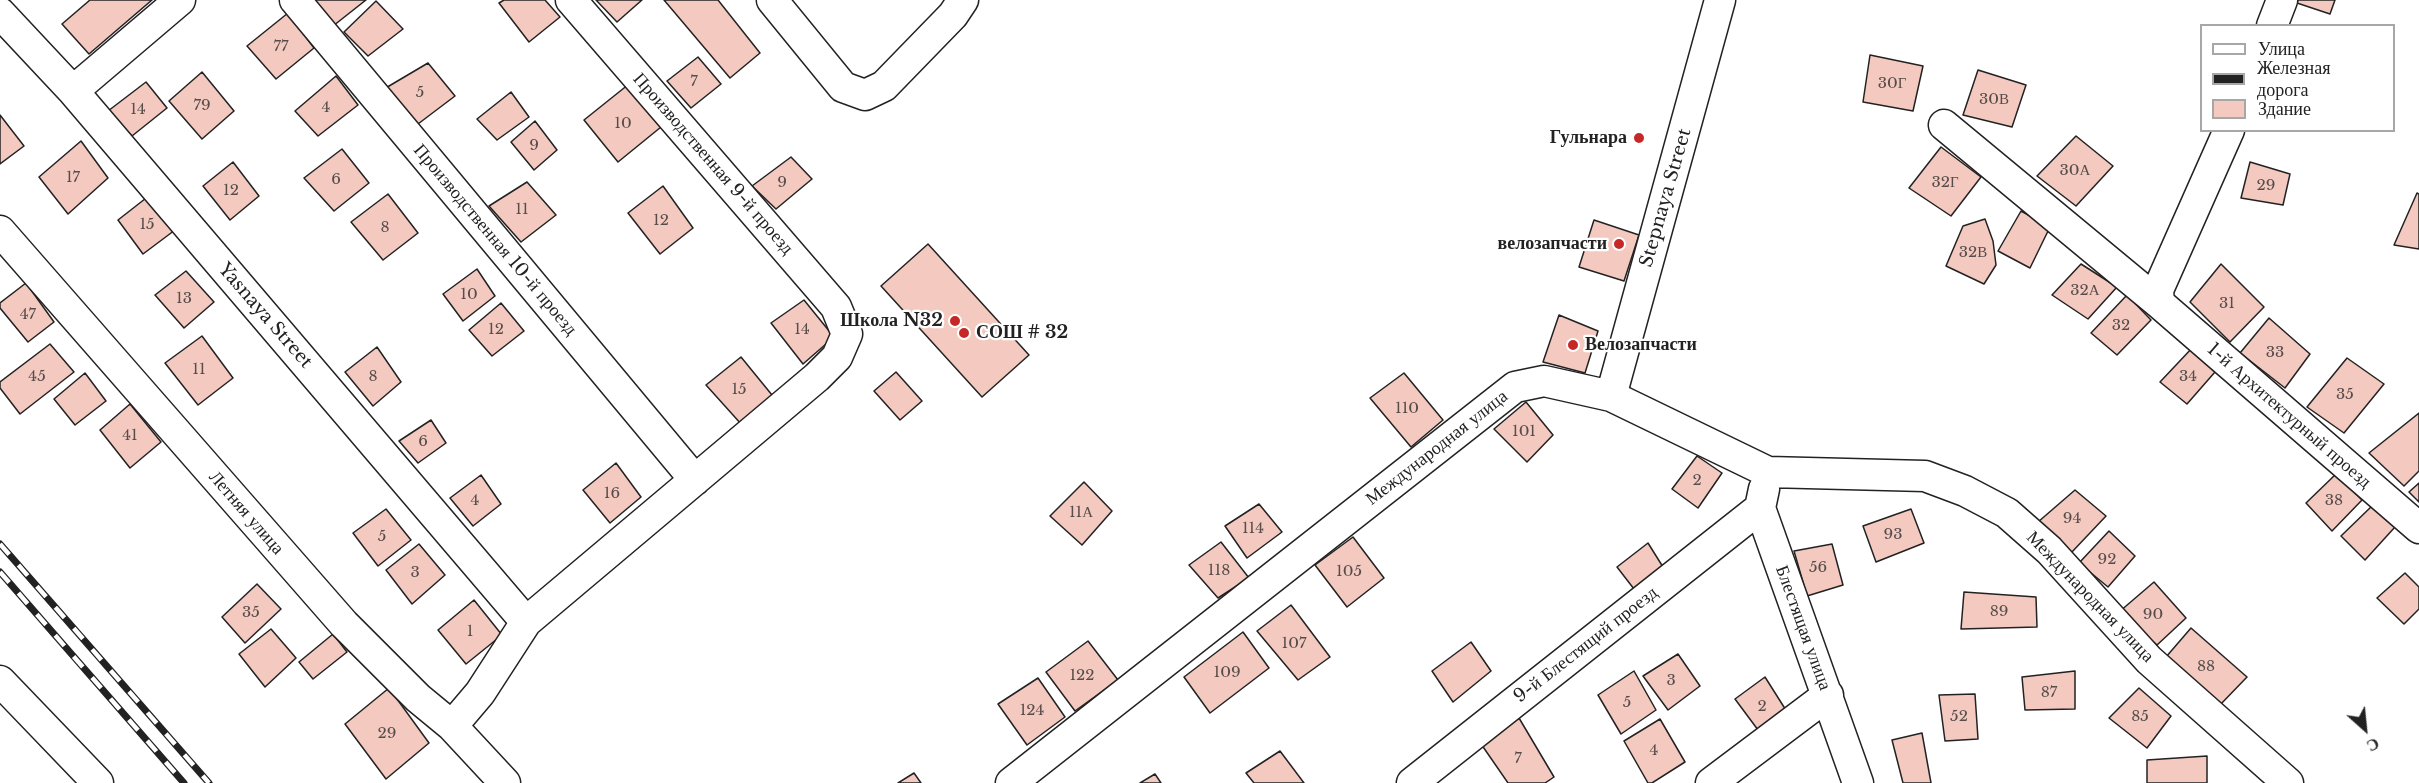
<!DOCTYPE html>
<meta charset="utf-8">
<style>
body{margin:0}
#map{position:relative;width:2419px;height:783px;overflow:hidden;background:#fff;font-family:"Libre Baskerville",serif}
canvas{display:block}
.legend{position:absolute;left:2200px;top:24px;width:195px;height:108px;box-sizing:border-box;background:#fff;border:2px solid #a7a7a7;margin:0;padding:8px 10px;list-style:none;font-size:18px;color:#222}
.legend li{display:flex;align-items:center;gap:12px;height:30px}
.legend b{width:30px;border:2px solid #a7a7a7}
.north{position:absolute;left:2335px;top:699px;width:60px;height:60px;-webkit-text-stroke:4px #fff;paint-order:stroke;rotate:153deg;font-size:16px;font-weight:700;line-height:24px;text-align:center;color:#222}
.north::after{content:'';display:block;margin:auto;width:21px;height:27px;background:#222;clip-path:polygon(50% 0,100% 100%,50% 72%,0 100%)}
</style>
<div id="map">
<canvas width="2419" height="783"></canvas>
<ul class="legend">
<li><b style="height:8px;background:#fff"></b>Улица</li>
<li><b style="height:8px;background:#222"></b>Железная дорога</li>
<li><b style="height:16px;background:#f3c9c0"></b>Здание</li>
</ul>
<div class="north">С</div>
</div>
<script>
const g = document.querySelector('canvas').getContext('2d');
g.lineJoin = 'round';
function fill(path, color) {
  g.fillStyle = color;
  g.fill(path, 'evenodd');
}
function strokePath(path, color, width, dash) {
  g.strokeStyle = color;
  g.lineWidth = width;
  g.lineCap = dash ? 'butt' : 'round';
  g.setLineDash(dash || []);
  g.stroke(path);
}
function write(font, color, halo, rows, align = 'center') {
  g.font = font + ' "Libre Baskerville",serif';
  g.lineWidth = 4.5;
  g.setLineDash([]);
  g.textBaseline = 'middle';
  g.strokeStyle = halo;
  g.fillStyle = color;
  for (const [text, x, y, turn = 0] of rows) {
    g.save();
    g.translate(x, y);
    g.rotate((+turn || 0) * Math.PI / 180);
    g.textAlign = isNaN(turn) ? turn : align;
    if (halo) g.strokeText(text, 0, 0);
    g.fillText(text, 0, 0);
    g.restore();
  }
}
const building = new Path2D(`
 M90 0H152L89 54 62 24Z
 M311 0H366L333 26Z
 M504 0H545L560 17 529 42 499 3Z
 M596 0H642L617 22Z
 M664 0H718L760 53 730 78Z
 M2298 0H2335L2330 14 2297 3Z
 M376 1 403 29 368 56 344 32Z
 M288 13 314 48 276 79 247 46Z
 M1870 55 1923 66 1913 111 1863 102Z
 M698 57 721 84 691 108 667 81Z
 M428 63 455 96 414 127 384 89Z
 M1978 70 2026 85 2012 127 1963 115Z
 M202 72 234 111 202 139 169 101Z
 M336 76 358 105 318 136 295 111Z
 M146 82 167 108 132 136 108 111Z
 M629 84 661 127 618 162 584 120Z
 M511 92 529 117 497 140 477 119Z
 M0 115 24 146 0 164Z
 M535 121 557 150 534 170 511 142Z
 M2076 136 2113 166 2076 206 2037 176Z
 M81 141 108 178 68 214 39 177Z
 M1941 147 1981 177 1951 216 1909 188Z
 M342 149 369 183 334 211 304 178Z
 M791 157 812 179 776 209 752 186Z
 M233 162 259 196 230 220 203 186Z
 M2250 162 2290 174 2283 205 2241 198Z
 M527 182 556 215 521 242 489 206Z
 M663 186 693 228 660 254 628 213Z
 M2417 193 2419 194V249L2394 245Z
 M388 194 418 233 383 260 351 222Z
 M150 195 175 230 143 254 118 220Z
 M2021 211 2050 227 2030 268 1998 251Z
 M1985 219 1993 241 1996 265 1984 284 1946 266 1963 226Z
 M1594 220 1639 235 1624 281 1579 267Z
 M928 244 1029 355 982 397 881 286Z
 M2081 264 2117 287 2088 319 2052 295Z
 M2221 264 2264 307 2230 342 2190 302Z
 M477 269 495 296 463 321 443 294Z
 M186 271 214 302 184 328 155 295Z
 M26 283 54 322 28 342 0 308V303Z
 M2127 295 2151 320 2117 355 2091 333Z
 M804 300 834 337 803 364 771 323Z
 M501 303 524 331 492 356 469 330Z
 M1559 315 1598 331 1585 373 1543 362Z
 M2269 318 2310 354 2285 388 2240 353Z
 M202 336 233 378 198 405 165 363Z
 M50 344 74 372 20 414 0 388V382Z
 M377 347 401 382 373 406 345 372Z
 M2193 347 2215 372 2187 404 2160 382Z
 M741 357 772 395 742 425 706 385Z
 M2347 358 2384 384 2344 433 2307 407Z
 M896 372 922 401 900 420 874 391Z
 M85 373 106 401 75 425 54 399Z
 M1404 373 1443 420 1411 447 1370 398Z
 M1526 402 1553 435 1527 462 1494 429Z
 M130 404 161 442 130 468 100 430Z
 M2419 413V471L2404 486 2369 453Z
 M431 420 446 443 418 463 399 441Z
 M1697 456 1722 473 1698 508 1672 489Z
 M616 463 641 497 610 523 583 490Z
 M2336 474 2362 500 2332 531 2306 503Z
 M481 475 501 504 473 526 450 498Z
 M1084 482 1112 511 1082 545 1050 516Z
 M2419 483V502L2409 492Z
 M2075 490 2106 516 2071 553 2038 522Z
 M1259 504 1282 532 1247 558 1225 526Z
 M2374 504 2395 527 2365 560 2341 536Z
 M386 509 411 540 378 566 353 533Z
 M1911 509 1924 543 1876 562 1863 526Z
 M2109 531 2135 556 2108 587 2079 563Z
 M1353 537 1384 578 1347 607 1315 565Z
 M1221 542 1249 578 1218 598 1189 565Z
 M1648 543 1663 567 1634 589 1617 567Z
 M419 544 445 575 412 604 386 570Z
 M1832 544 1843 585 1807 596 1794 551Z
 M2405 573 2419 587V609L2404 624 2377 598Z
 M2154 582 2186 618 2157 645 2119 612Z
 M257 584 281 609 245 643 222 617Z
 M1964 592 2036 597 2037 627 1961 629Z
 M474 600 502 635 466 664 438 630Z
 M1291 605 1330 657 1298 680 1257 631Z
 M2191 628 2247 677 2219 706 2166 657Z
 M271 629 296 658 265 687 239 654Z
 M1243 632 1269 668 1210 713 1184 677Z
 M333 634 347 652 313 679 299 662Z
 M1088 641 1118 680 1075 711 1046 672Z
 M1471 642 1491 671 1453 702 1432 671Z
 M1678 654 1700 686 1668 710 1643 676Z
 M1634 671 1656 710 1621 734 1598 695Z
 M2075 671V709L2025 710 2022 677Z
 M1765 677 1789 715 1761 734 1735 699Z
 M1038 678 1065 717 1027 745 998 704Z
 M389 688 429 743 386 779 345 724Z
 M2139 688 2171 716 2147 748 2109 718Z
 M1975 694 1978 739 1945 741 1939 695Z
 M1519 718 1554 777 1545 783H1508L1479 741Z
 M1660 719 1685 762 1652 783H1648L1624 741Z
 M1922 733 1931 783H1903L1892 740Z
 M1280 751 1304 783H1254L1246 773Z
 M2207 756V783H2147V760Z
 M914 773 921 783H898Z
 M1155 774 1161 783H1140Z`);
fill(building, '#f3c9c0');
strokePath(building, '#222', 1.5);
const minor = new Path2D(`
 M295 0 695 480
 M772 0 843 87 865 95 884 86 953 15 963 0
 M0 13 73 91 526 622
 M2272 26 2282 0
 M73 91 180 0
 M1944 125 2159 303
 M2229 130 2158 290 2159 303 2419 528
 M0 231 344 624 418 698 452 726 505 783
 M1611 396 1720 0
 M1764 489 1760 508 1858 783
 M0 681 98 783
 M452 726 480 693 526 622 817 377 837 357 847 334 836 307 571 0
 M1011 783 1515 387 1544 381 1611 396 1768 472 1925 476 1965 491 2007 513 2049 550 2149 660 2288 783
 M1412 783 1760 508
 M1711 783 1828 695`);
strokePath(minor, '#222', 33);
strokePath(minor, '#fff', 30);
const rail = new Path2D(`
 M0 544 209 783
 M0 572 184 783`);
strokePath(rail, '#222', 7);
strokePath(rail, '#fff', 4.5, [14]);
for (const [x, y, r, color] of [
 [1639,138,6,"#c62828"],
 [1619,244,6,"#c62828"],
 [955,321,6,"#c62828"],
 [964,333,6,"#c62828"],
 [1573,345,6,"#c62828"]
]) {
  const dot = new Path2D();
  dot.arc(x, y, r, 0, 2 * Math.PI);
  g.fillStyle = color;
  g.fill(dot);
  strokePath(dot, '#fff', 2);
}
write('15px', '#564c4a', null, [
 ["77",281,47],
 ["7",694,82],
 ["30Г",1892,84],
 ["5",420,93],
 ["30В",1994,100],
 ["79",202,106],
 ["4",326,108],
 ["14",138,110],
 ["10",623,124],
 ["9",534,146],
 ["30А",2075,171],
 ["17",73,178],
 ["6",336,180],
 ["9",782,183],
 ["32Г",1945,183],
 ["29",2266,186],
 ["12",231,191],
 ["11",522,210],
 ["12",661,221],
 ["15",147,225],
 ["8",385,228],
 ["32В",1973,253],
 ["32А",2085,291],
 ["10",469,295],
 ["13",184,299],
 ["31",2227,304],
 ["47",28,315],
 ["32",2121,326],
 ["12",496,330],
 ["14",802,330],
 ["33",2275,353],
 ["11",199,370],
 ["45",37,377],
 ["8",373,377],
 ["34",2188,377],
 ["15",739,390],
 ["35",2345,395],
 ["110",1407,409],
 ["101",1524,432],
 ["41",130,436],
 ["6",423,442],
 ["2",1697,481],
 ["16",612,494],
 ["4",475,501],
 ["38",2334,501],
 ["11А",1081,513],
 ["94",2072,519],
 ["114",1253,529],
 ["93",1893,535],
 ["5",382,537],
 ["92",2107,560],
 ["56",1818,568],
 ["118",1219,571],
 ["105",1349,572],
 ["3",415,573],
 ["89",1999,612],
 ["35",251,613],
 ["90",2153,615],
 ["1",470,632],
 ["107",1294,644],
 ["88",2206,667],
 ["109",1227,673],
 ["122",1082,676],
 ["3",1671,681],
 ["87",2049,693],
 ["5",1627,703],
 ["2",1762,707],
 ["124",1032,711],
 ["52",1959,717],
 ["85",2140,717],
 ["29",387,734],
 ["4",1654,751],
 ["7",1518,759]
]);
write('bold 18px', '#222', '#fff', [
 ["Гульнара",1627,138],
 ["велозапчасти",1607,244],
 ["Школа N32",943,321],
 ["СОШ # 32",976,333,"left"],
 ["Велозапчасти",1585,345,"left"]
], 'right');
write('18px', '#222', '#fff', [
 ["Производственная 9-й проезд",713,164,49],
 ["Stepnaya Street",1666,198,-74],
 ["Производственная 10-й проезд",495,240,50],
 ["Yasnaya Street",265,316,49],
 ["1-й Архитектурный проезд",2289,416,41],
 ["Международная улица",1437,448,-38],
 ["Летняя улица",246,513,49],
 ["Международная улица",2090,597,46],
 ["Блестящая улица",1803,628,70],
 ["9-й Блестящий проезд",1586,645,-38]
]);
</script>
